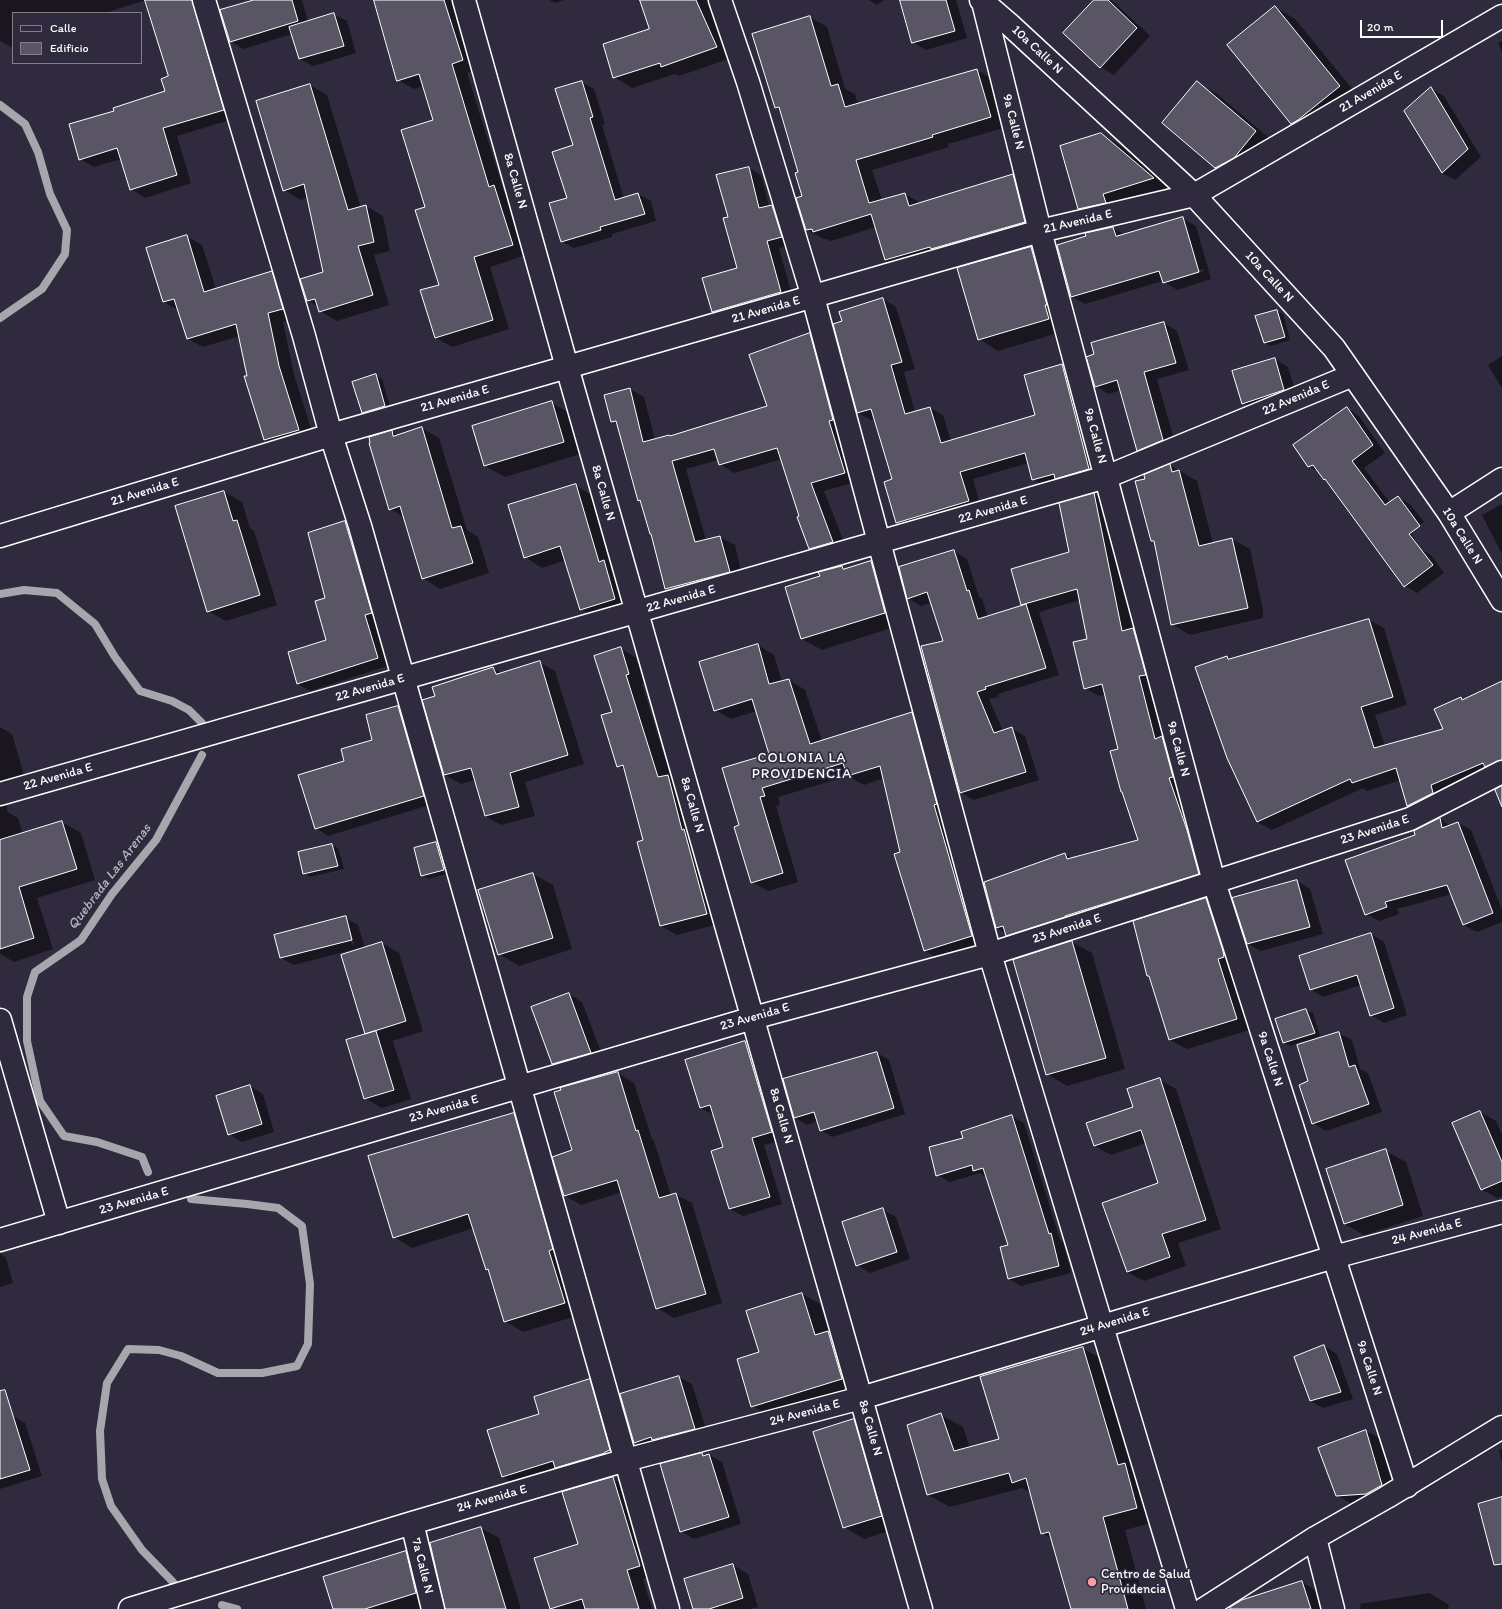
<!DOCTYPE html>
<style>
body{margin:0}
#map{position:relative;width:1502px;height:1609px;overflow:hidden;background:#2f2a3d;font-family:Itim,sans-serif}
canvas{display:block}
.legend{position:absolute;left:12px;top:12px;width:130px;height:52px;box-sizing:border-box;background:#2f2a3d;border:1px solid #827f8b;margin:0;padding:5px 7px;list-style:none;font-size:12px;color:#fff}
.legend li{display:flex;align-items:center;gap:8px;height:20px}
.legend b{width:20px;border:1px solid #827f8b}
.scale{position:absolute;left:1360px;top:20px;width:83px;height:18px;box-sizing:border-box;border:2px solid #fff;border-top:0;padding-left:5px;font-size:12px;line-height:14px;white-space:nowrap;color:#fff;-webkit-text-stroke:3px #2f2a3d;paint-order:stroke}
</style>
<div id="map">
<canvas width="1502" height="1609"></canvas>
<ul class="legend">
<li><b style="height:5px;background:#2f2a3d"></b>Calle</li>
<li><b style="height:11px;background:#595564"></b>Edificio</li>
</ul>
<div class="scale">20 m</div>
</div>
<script>
const g = document.querySelector('canvas').getContext('2d');
g.lineJoin = 'round';
function fill(path, color) {
  g.fillStyle = color;
  g.fill(path, 'evenodd');
}
function strokePath(path, color, width, dash) {
  g.strokeStyle = color;
  g.lineWidth = width;
  g.lineCap = dash ? 'butt' : 'round';
  g.setLineDash(dash || []);
  g.stroke(path);
}
function write(font, color, halo, rows, align = 'center') {
  g.font = font + ' Itim,sans-serif';
  g.lineWidth = 3.5;
  g.setLineDash([]);
  g.textBaseline = 'middle';
  g.strokeStyle = halo;
  g.fillStyle = color;
  for (const [text, x, y, turn = 0] of rows) {
    g.save();
    g.translate(x, y);
    g.rotate((+turn || 0) * Math.PI / 180);
    g.textAlign = isNaN(turn) ? turn : align;
    if (halo) g.strokeText(text, 0, 0);
    g.fillText(text, 0, 0);
    g.restore();
  }
}
fill(new Path2D(`
 M0 0H206L237 118 177 136 191 183 145 198 131 189 121 159 94 167 80 159 115 111 166 92 169 77 146 0 105 13H13V47H11L0 41Z
 M257 0H302L308 22 333 14 347 21 356 53 313 66 300 59 292 34 243 49 230 41Z
 M375 0H464L479 69 467 73 504 192 511 196 529 254 490 267 509 329 452 347 436 338 422 291 440 285 426 207 434 121 424 86 414 89 398 80ZM423 71 424 73 409 78V76Z
 M549 0H565L555 3Z
 M641 0H708L734 57 679 76 675 74 632 88 614 77 650 30Z
 M869 0H884L877 5Z
 M901 0H956L967 38 926 50 913 42Z
 M1095 0H1110L1114 2 1150 36 1114 75 1101 67Z
 M1275 7 1295 19 1359 97 1311 135 1291 124Z
 M810 17 827 27 845 89 855 94 858 104 977 70 994 80 1007 127 948 144 949 147 872 170 882 200 905 194 921 203 1013 176 1030 185 1041 232 902 270 885 260 876 227 831 241 826 239H824L807 230 799 173 780 110 776 108Z
 M1502 41V52L1498 43Z
 M582 82 594 89 605 124 602 125 624 199 638 194 651 201 656 221 612 234V237L574 248 561 241Z
 M1197 83 1217 94 1275 143 1236 179 1216 167Z
 M310 85 327 95 361 208 366 206 383 216 390 251 374 255 389 305 337 321 320 311 319 307 308 301 324 273 308 197 301 200 284 190Z
 M1431 89 1444 96 1481 157 1455 180 1442 173Z
 M1101 134 1121 146 1172 190 1099 220 1079 209Z
 M749 168 761 175 769 206H772L784 213 793 244 779 248 793 299 725 319 713 312 738 269 729 217Z
 M1182 218 1196 226 1211 279 1177 290 1163 281 1085 304 1072 297 1113 228 1125 235ZM1203 269 1204 271 1172 281V279Z
 M186 236 202 245 216 289 272 272 287 281 298 318 283 322 294 375 314 438 280 449 264 440 240 336 203 347 188 339 179 311 164 302ZM241 321V323L198 337V335Z
 M1031 248 1051 259 1068 330 998 351 979 339Z
 M883 299 896 307 915 369 904 372 915 412 930 408 943 415 951 441 1036 416 1025 376 1062 365 1075 372 1102 476 1046 487 1033 479 1028 463 973 479 981 508 910 530 897 522 893 480 875 419 871 420 858 413 843 322Z
 M1277 311 1283 314 1290 340 1271 346 1265 343Z
 M1164 323 1177 331 1189 370 1157 379 1176 447 1151 457 1138 450 1121 390 1109 394 1095 386Z
 M810 334 824 342 859 481 824 491 847 550 825 557 810 548 782 459 734 473 720 464 718 460 686 469 706 540 720 537 735 545 743 580 680 597 666 588 653 534 641 502 639 500 618 425 612 421 630 389 644 397 655 440 671 437 769 406Z
 M1502 356V388L1488 365Z
 M1275 359 1288 367 1297 397 1256 411 1243 403Z
 M375 375 382 379 391 410 369 416 362 413Z
 M552 403 571 414 584 453 505 477 485 466 473 427Z
 M1347 408 1359 416 1385 453 1364 468 1390 503 1398 497 1410 504 1424 522 1410 531 1420 549 1431 555 1444 573 1417 593 1405 586 1328 481 1320 472 1309 466Z
 M422 428 439 438 467 530 478 537 489 573 440 589 423 578 404 517 390 509 392 432 398 435Z
 M1170 465 1197 481 1213 544 1232 539 1250 549 1263 610V618L1190 635 1172 624 1155 543 1151 541 1147 479Z
 M575 485 593 496 633 609 599 620 581 609 566 560 542 568 525 557Z
 M224 492 242 502 250 528 254 531 277 605 226 621 208 611Z
 M1094 495 1108 503 1134 630 1147 637 1212 882 1021 943 997 928 1065 854 1073 859 1139 841 1105 695 1099 696 1085 688 1088 639 1080 600 1039 612 1059 675 998 694 999 697 989 699 1003 731 1012 729 1025 736 1039 780 974 800 960 792 944 642 932 602 921 606 908 598 954 551 967 559 979 597 982 599 988 617 1024 606 1022 604 1070 553Z
 M1502 504V554L1482 515Z
 M345 522 357 529 390 665 310 691 298 684 289 653 328 640 326 599Z
 M871 562 891 573 904 624 822 650 802 639 821 577 842 567 846 569Z
 M1369 620 1384 628 1407 705 1375 715 1385 746 1444 730 1461 698 1465 700 1502 682V774L1422 814 1408 806 1401 780 1367 791 1363 788 1272 830 1257 822 1227 657 1230 659Z
 M758 645 774 655 782 682 789 680 805 690 822 741 912 713 928 722 988 945 941 960 924 950 884 778 864 785 848 776 778 797 780 805 776 806 798 882 768 891 752 882 741 826 770 755 757 711 731 719 715 710Z
 M621 648 636 658 644 683 642 684 671 778 683 785 722 923 677 935 661 926 644 841 626 770 618 766 613 713ZM711 912 712 913 672 924V922Z
 M539 662 555 671 584 764 525 782 535 816 501 825 485 816 475 780 461 784 445 775 436 697 493 668 502 673Z
 M398 707 411 715 436 803 328 836 316 828 345 761 374 741Z
 M0 727 12 734 27 785 7 802V810L9 813 18 818 23 834 62 822 81 833 95 880 37 898 53 949 14 962 0 954Z
 M1440 819 1451 826 1458 823 1471 830 1502 910V922L1477 932 1463 925 1452 894 1397 909 1399 914 1379 921 1366 914 1416 835Z
 M436 843 442 847 450 873 428 879 422 875Z
 M332 845 338 848 344 869 310 877 304 873 299 853Z
 M533 874 553 885 572 949 519 966 499 954Z
 M1297 881 1310 889 1323 934 1261 951 1248 944 1233 899Z
 M1206 899 1222 908 1253 1029 1187 1049 1170 1040 1151 977 1148 975Z
 M345 918 358 925 365 948 382 943 399 953 423 1031 392 1041 393 1042 411 1099 382 1108 365 1098 368 1035 366 1034 359 948 294 965 281 958 276 936ZM347 926H349L354 944 352 945Z
 M1371 934 1384 942 1407 1015 1384 1023 1371 1015 1361 985 1323 997 1310 989Z
 M1072 942 1092 953 1125 1069 1067 1086 1047 1074Z
 M569 994 582 1002 604 1060 566 1071 553 1064Z
 M1306 1010 1313 1013 1320 1036 1290 1046 1284 1043 1276 1019Z
 M1338 1033 1352 1040 1360 1069 1368 1073 1382 1112 1326 1131 1313 1123 1310 1082Z
 M745 1042 758 1050 785 1139 764 1145 782 1204 743 1216 730 1209 724 1147 714 1115 700 1108Z
 M877 1053 889 1060 905 1114 832 1137 820 1130 818 1121 807 1125 795 1118Z
 M618 1073 634 1083 652 1139 654 1141 671 1196 675 1194 692 1203 722 1303 674 1318 657 1308 622 1192 581 1205 564 1195Z
 M1160 1080 1176 1089 1221 1229 1178 1243 1186 1266 1144 1281 1127 1272 1159 1184 1146 1143 1111 1155 1095 1146 1088 1124 1134 1107Z
 M250 1086 263 1094 274 1132 242 1142 229 1134Z
 M1480 1112 1496 1121 1502 1135V1196L1497 1198 1481 1189Z
 M514 1114 532 1125 583 1314 523 1332 505 1321 490 1272 486 1270 474 1228 412 1248 394 1237Z
 M1011 1116 1024 1123 1060 1240 1063 1242 1071 1273 1021 1286 1009 1279V1246L987 1178 980 1173 950 1182 937 1175 964 1139Z
 M1386 1151 1406 1162 1423 1216 1364 1235 1345 1224Z
 M883 1210 896 1217 910 1259 870 1273 857 1265Z
 M0 1253 6 1258 13 1283 0 1287Z
 M802 1294 820 1304 829 1333 845 1342 859 1389 770 1416 752 1406 760 1353 747 1311Z
 M1324 1346 1337 1354 1353 1399 1323 1408 1310 1401Z
 M1082 1348 1104 1360 1159 1521 1125 1530 1146 1609H1072L1052 1539 1042 1533 1031 1493 1022 1488 950 1507 928 1495 941 1415 963 1427 970 1448 1000 1440Z
 M679 1377 692 1384 708 1436 648 1450 635 1442Z
 M590 1380 607 1391 627 1460 521 1487 503 1477 541 1414Z
 M13 1416 25 1423 42 1476 0 1489V1420Z
 M854 1420 874 1432 901 1527 864 1539 844 1527Z
 M1366 1431 1379 1438 1395 1493 1380 1501 1350 1503 1337 1495Z
 M1502 1449V1463L1499 1450Z
 M702 1454 706 1456 709 1455 722 1462 741 1524 694 1539 681 1531Z
 M612 1478 629 1488 655 1575 643 1579 652 1609H552L550 1608 579 1545Z
 M481 1528 499 1538 521 1609H446Z
 M406 1552 424 1562 435 1609H334Z
 M733 1565 748 1574 758 1607 751 1609H694Z
 M1302 1582 1315 1590 1321 1609H1258Z
 M1429 1593 1448 1604 1449 1609H1361L1360 1604Z`), '#0007');
strokePath(new Path2D(`
 M0 105 25 124 38 152 50 194 67 230 65 254 42 289 0 318
 M0 594 24 590 57 593 95 624 115 657 140 691 172 701 189 710 202 723
 M148 1172 142 1157 97 1142 64 1136 40 1101 27 1041V997L35 972 81 940 112 894 156 840 202 755
 M173 1582 142 1550 111 1506 102 1479 100 1431 107 1383 128 1349 159 1350 181 1356 218 1373H262L297 1366 308 1344 310 1284 302 1226 278 1208 247 1204 191 1199
 M222 1605 237 1609`), '#a7a6ad', 8);
const building = new Path2D(`
 M145 0H192L224 110 163 128 177 175 130 190 117 148 79 160 69 124 114 111 113 108 165 91 161 79 168 76Z
 M254 0H292L298 21 230 42 220 10Z
 M374 0H444L463 60 452 64 489 187 494 185 513 245 474 257 493 320 435 338 420 290 439 285 415 210 425 207 401 130 433 120 419 74 397 81Z
 M640 0H696L717 47 661 67 660 63 613 78 603 44 649 29Z
 M900 0H946L955 31 912 43Z
 M1094 0H1108L1137 28 1100 68 1063 33Z
 M1275 6 1340 86 1298 120 1291 124 1227 45Z
 M334 13 344 46 299 59 289 27Z
 M810 16 831 86 838 84 845 107 977 69 991 117 932 135 933 137 856 160 869 203 905 193 909 206 1013 174 1025 222 931 249 930 247 885 260 871 214 813 232 812 229 806 230 796 198 802 196 795 173 798 172 779 107 775 108 752 34Z
 M582 81 593 117 590 118 615 200 638 193 645 214 600 227 601 230 561 242 549 203 567 198 552 152 573 145 555 89Z
 M1197 81 1256 131 1234 158 1215 168 1162 123Z
 M310 84 348 210 366 205 374 242 358 246 373 295 319 312 315 299 307 301 300 279 323 272 304 184 283 191 256 101Z
 M1431 87 1468 149 1442 173 1404 111Z
 M1101 133 1154 178 1103 194 1106 203 1078 209 1060 146Z
 M749 167 759 208 772 205 782 237 767 241 781 292 712 312 702 278 737 268 723 218 728 217 716 175Z
 M1183 217 1199 272 1163 283 1159 271 1071 297 1057 245 1086 236 1085 233 1113 227 1116 236Z
 M187 235 204 292 272 271 283 309 268 313 279 366 299 430 264 440 244 376H247L236 324 187 339 174 299 163 302 146 248Z
 M1031 247 1047 305H1045L1049 319 978 340 957 268Z
 M883 298 902 362 891 365 905 414 930 407 941 443 1035 415 1024 375 1062 364 1089 469 1055 479 1054 474 1032 480 1025 453 960 472 969 501 896 523 884 482 892 479 871 409 857 413 833 324 842 321 839 312Z
 M1277 310 1285 337 1264 343 1255 316Z
 M1164 322 1176 363 1144 372 1163 440 1137 451 1117 380 1095 387 1086 357 1094 354 1091 343Z
 M810 333 833 420 829 421 845 473 811 483 833 542 809 549 797 517 799 516 777 448 719 465 714 449 672 461 695 542 720 536 730 572 665 589 651 534H650L640 500 638 501 616 421 611 422 604 395 630 388 643 442 669 435 670 436 767 406 749 355Z
 M1275 358 1284 390 1242 404 1232 371Z
 M376 374 385 406 362 413 352 382Z
 M552 401 564 442 484 466 472 426Z
 M1347 407 1373 445 1352 461 1385 505 1398 496 1420 526 1409 534 1433 565 1404 587 1325 479 1324 480 1313 465 1308 467 1293 445Z
 M422 427 452 528 461 526 473 563 422 579 400 506 389 510 369 443H370L369 437 392 430 393 436Z
 M1170 464 1172 472 1179 470 1199 546 1232 538 1248 608 1171 625 1154 541H1151L1135 481 1145 479 1144 475Z
 M576 484 599 562 604 560 615 599 580 610 560 546 524 558 508 505Z
 M224 491 233 521 237 520 260 595 207 612 175 506Z
 M1094 493 1122 631 1133 628 1146 675 1139 676 1155 739 1162 736 1173 777 1169 778 1187 830 1199 874 1065 916V917L1006 936 1003 926 996 928 984 882 1065 853 1067 859 1138 840 1122 792H1121L1110 751 1118 749 1102 684 1084 689 1073 642 1087 639 1077 589 1021 605 1011 569 1069 552 1059 503Z
 M345 521 372 613 365 615 378 658 297 684 288 652 326 640 315 601 325 598 308 533Z
 M954 550 967 591 969 590 978 619 1026 604 1046 668 985 687 986 689 977 692 994 733 1012 727 1026 772 960 793 921 646 943 641 927 592 907 599 899 567Z
 M871 561 885 613 801 639 785 587 820 576 818 572 842 566 843 569Z
 M1369 619 1393 697 1361 707 1374 748 1443 729 1434 709 1461 697 1462 700 1502 681V760L1485 767 1483 763 1431 785 1433 793 1407 806 1396 768 1352 783 1350 779 1257 822 1227 758 1195 667 1227 656 1228 659Z
 M758 644 769 684 789 679 810 744 912 712 937 804 934 805 972 936 924 951 894 854 900 852 880 766 847 776 843 763 762 788 765 796 760 797 783 873 751 883 734 827 739 825 722 768 769 754 752 699 714 711 699 662Z
 M621 647 629 674 626 675 658 777 668 775 682 830 684 829 707 914 660 926 637 842 643 840 623 765 617 767 601 715 612 712 594 656Z
 M540 661 568 755 510 773 519 807 485 816 471 768 444 775 422 700 435 696 432 687 493 667 496 674Z
 M398 706 424 796 315 829 298 775 344 761 341 749 372 740 366 715Z
 M1502 786V807L1495 790Z
 M1440 818 1442 828 1458 822 1493 913 1463 925 1447 885 1385 902 1387 907 1365 915 1345 860 1415 835 1414 831Z
 M62 821 77 869 19 887 34 938 0 949V840Z
 M436 842 444 870 421 876 414 848Z
 M332 844 338 866 303 874 298 852Z
 M533 873 553 938 498 955 478 890Z
 M1297 880 1310 927 1247 944 1232 898Z
 M1206 898 1223 951 1224 957 1218 959 1237 1019 1169 1040 1149 976H1147L1133 921Z
 M346 916 352 940 280 958 274 935Z
 M1371 933 1394 1008 1370 1016 1357 975 1310 990 1299 956Z
 M1072 941 1106 1058 1046 1075 1013 960Z
 M382 942 406 1021 365 1034 341 955Z
 M569 993 591 1053 552 1064 531 1007Z
 M1306 1009 1315 1033 1283 1043 1275 1019Z
 M376 1031 394 1090 364 1099 346 1040Z
 M1339 1032 1349 1067 1355 1065 1369 1104 1312 1124 1299 1085 1308 1081 1297 1045Z
 M745 1041 772 1132 752 1138 770 1197 729 1209 711 1151 723 1147 710 1105 700 1108 685 1060Z
 M877 1052 894 1108 820 1131 814 1112 794 1118 783 1079Z
 M618 1072 636 1131 638 1130 659 1198 676 1193 706 1294 656 1309 617 1180 564 1196 552 1157 572 1150 554 1092 561 1090 560 1088Z
 M1160 1078 1206 1220 1162 1234 1170 1257 1127 1272 1102 1203 1158 1183 1141 1130 1094 1146 1086 1123 1133 1107 1127 1089Z
 M250 1085 262 1124 228 1135 216 1096Z
 M1480 1111 1502 1162V1181L1481 1190 1452 1123Z
 M514 1113 553 1249 549 1251 565 1303 504 1322 488 1269 486 1270 468 1214 393 1238 368 1156Z
 M1012 1115 1049 1234 1051 1233 1059 1266 1008 1279 1000 1247 1008 1245 983 1168 973 1171 972 1165 936 1176 929 1147 963 1138 961 1132Z
 M1386 1149 1403 1205 1344 1224 1326 1169Z
 M883 1208 897 1252 856 1266 842 1222Z
 M802 1293 815 1335 828 1331 842 1379 751 1407 737 1359 759 1352 746 1311Z
 M1324 1345 1341 1392 1310 1401 1294 1357Z
 M1083 1347 1118 1465 1125 1463 1137 1508 1103 1517 1128 1609H1071L1049 1532 1041 1534 1026 1478 1012 1483 1009 1473 927 1495 907 1425 941 1413 954 1451 999 1439 980 1377Z
 M679 1376 695 1429 652 1440 651 1437 634 1443 620 1394Z
 M590 1379 610 1450 605 1452V1453L555 1468 553 1461 502 1477 487 1430 539 1414 534 1397Z
 M5 1390 30 1470 0 1479V1391Z
 M854 1419 882 1516 843 1528 813 1432Z
 M1366 1430 1382 1485 1366 1494 1336 1496 1318 1448Z
 M702 1453 703 1456 709 1454 729 1517 680 1532 660 1464Z
 M613 1477 640 1566 627 1570 639 1609H585L582 1599 550 1609 534 1558 578 1544 562 1492Z
 M1502 1497V1564L1494 1565 1478 1504Z
 M481 1527 506 1609H445L430 1543Z
 M406 1551 416 1593 365 1609H333L323 1577Z
 M733 1564 743 1598 709 1609H693L684 1579Z
 M1302 1581 1311 1609H1230V1607L1242 1600Z`);
fill(building, '#595564');
strokePath(building, '#fff', 1);
const minor = new Path2D(`
 M204 0 304 336 331 435 360 526 668 1609
 M464 0 567 367 921 1609
 M720 0 748 82 813 297 990 954 1187 1609
 M981 0 1010 25 1194 195 1334 348 1449 513 1502 600
 M983 2 1040 231 1214 882 1407 1486
 M1449 513 1502 479
 M0 536 331 435 1040 231 1194 195 1502 16
 M0 794 1106 477 1353 375
 M0 1020 59 1223
 M0 1240 753 1018 990 954 1410 819 1502 772
 M412 1523 433 1609
 M1315 1538 1333 1609
 M130 1609 412 1523 626 1460 861 1398 1334 1257 1502 1212
 M1204 1609 1315 1538 1387 1497 1502 1427`);
strokePath(minor, '#fff', 25);
strokePath(minor, '#2f2a3d', 22);
for (const [x, y, r, color] of [
 [1092,1582,5,"#ff9aa2"]
]) {
  const dot = new Path2D();
  dot.arc(x, y, r, 0, 2 * Math.PI);
  g.fillStyle = color;
  g.fill(dot);
  strokePath(dot, '#2f2a3d', 1.5);
}
write('13px', '#fff', '#2f2a3d', [
 ["10a Calle N",1037,50,43],
 ["21 Avenida E",1371,92,-30],
 ["9a Calle N",1013,122,76],
 ["8a Calle N",515,181,74],
 ["21 Avenida E",1078,222,-13],
 ["10a Calle N",1269,277,47],
 ["21 Avenida E",766,310,-16],
 ["22 Avenida E",1296,398,-23],
 ["21 Avenida E",455,399,-16],
 ["9a Calle N",1095,436,75],
 ["21 Avenida E",145,492,-17],
 ["8a Calle N",603,493,74],
 ["22 Avenida E",993,510,-16],
 ["10a Calle N",1462,536,58],
 ["22 Avenida E",681,599,-16],
 ["22 Avenida E",370,688,-16],
 ["9a Calle N",1178,749,75],
 ["22 Avenida E",58,777,-16],
 ["8a Calle N",692,805,74],
 ["23 Avenida E",1375,830,-18],
 ["23 Avenida E",1067,929,-18],
 ["23 Avenida E",755,1017,-16],
 ["9a Calle N",1270,1059,72],
 ["23 Avenida E",444,1109,-16],
 ["8a Calle N",781,1116,74],
 ["23 Avenida E",134,1201,-16],
 ["24 Avenida E",1427,1232,-15],
 ["24 Avenida E",1115,1322,-17],
 ["9a Calle N",1369,1368,72],
 ["24 Avenida E",805,1413,-15],
 ["8a Calle N",870,1428,74],
 ["24 Avenida E",492,1499,-16],
 ["7a Calle N",422,1566,76]
]);
write('13px', '#fff', '#2f2a3d', [
 ["Centro de Salud",1101,1575],
 ["Providencia",1101,1590]
], 'left');
g.letterSpacing = '1px';
write('14px', '#fff', '#2f2a3d', [
 ["COLONIA LA",802,758],
 ["PROVIDENCIA",802,774]
]);
g.letterSpacing = '0px';
write('italic 14px', '#b6b4bb', '#2f2a3d', [
 ["Quebrada Las Arenas",110,877,-53]
]);
</script>
